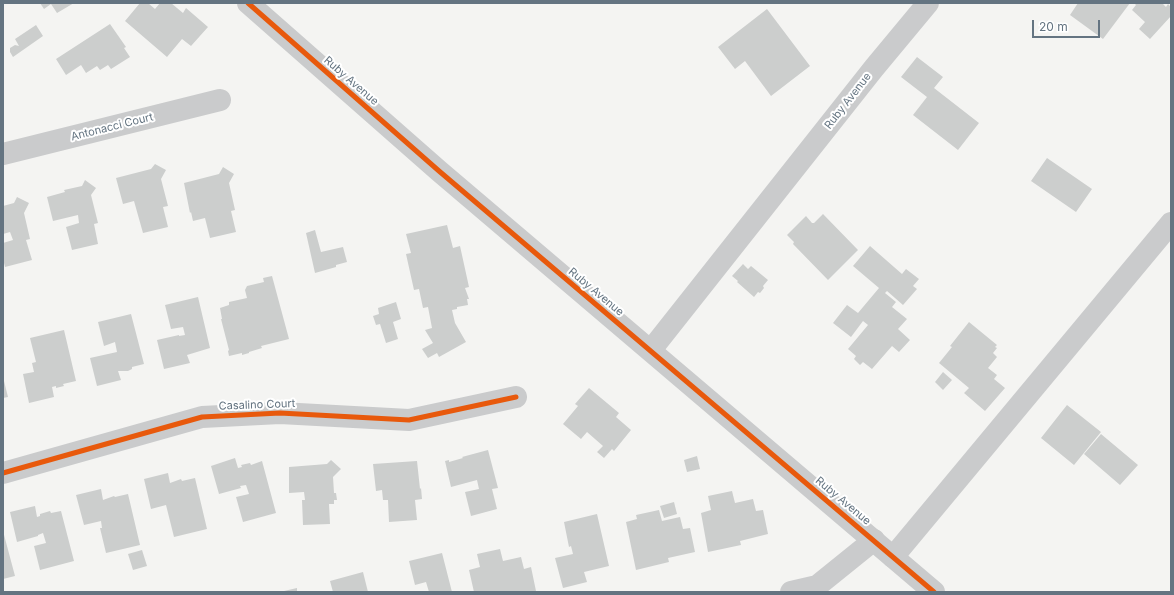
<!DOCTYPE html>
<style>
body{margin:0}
#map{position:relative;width:1174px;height:595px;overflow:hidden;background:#f4f4f2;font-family:Inter,sans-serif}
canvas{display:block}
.frame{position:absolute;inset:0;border:4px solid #647481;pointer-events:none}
.scale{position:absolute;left:1032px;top:20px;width:68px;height:18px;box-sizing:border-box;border:2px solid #647481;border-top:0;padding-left:5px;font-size:12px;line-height:14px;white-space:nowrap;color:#647481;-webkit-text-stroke:3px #fff;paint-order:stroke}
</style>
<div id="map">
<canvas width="1174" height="595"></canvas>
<div class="frame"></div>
<div class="scale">20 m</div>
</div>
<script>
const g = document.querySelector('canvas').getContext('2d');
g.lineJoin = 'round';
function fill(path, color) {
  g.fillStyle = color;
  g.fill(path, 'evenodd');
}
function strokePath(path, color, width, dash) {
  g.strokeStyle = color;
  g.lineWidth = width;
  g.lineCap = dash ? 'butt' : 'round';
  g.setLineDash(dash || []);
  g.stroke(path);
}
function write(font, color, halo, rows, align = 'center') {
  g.font = font + ' Inter,sans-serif';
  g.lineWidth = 4;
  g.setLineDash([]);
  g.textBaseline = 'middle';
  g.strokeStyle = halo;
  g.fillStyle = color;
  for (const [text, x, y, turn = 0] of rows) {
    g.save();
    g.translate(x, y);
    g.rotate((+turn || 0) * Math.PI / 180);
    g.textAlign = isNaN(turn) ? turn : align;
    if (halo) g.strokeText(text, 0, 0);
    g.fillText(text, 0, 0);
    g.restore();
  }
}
fill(new Path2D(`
 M40 3H74L57 13 51 4 44 9Z
 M140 3H148L155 9 160 3H171L183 13 186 8 208 27 191 46 182 39 167 57 125 21Z
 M1078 3H1130L1103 39 1070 15Z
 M1134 3H1164L1163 4 1166 7 1168 4 1171 7V16L1150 39 1139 29 1145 22 1132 10 1136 5Z
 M767 9 810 66 771 96 745 61 735 69 718 47Z
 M110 24 126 47 124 48 130 57 111 69 108 65 100 70 97 66 86 73 81 65 66 75 56 59Z
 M36 25 43 36 13 57 10 52V48L15 45 19 46 15 39Z
 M917 57 943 77 934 88 979 123 958 150 913 115 927 97 901 77Z
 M1047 158 1092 189 1076 212 1031 181Z
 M155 164 166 170 161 179 168 206 163 207 168 227 143 233 134 201 123 204 116 178 151 169Z
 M223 167 234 174 229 183 235 210 231 211 236 232 210 238 205 218 193 221 191 212 190 213 184 183 219 174Z
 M85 180 96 188 91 195 98 223 94 224 98 244 72 250 66 227 79 223 78 215 53 221 47 197 65 192 64 190 82 186Z
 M17 197 29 203 24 213 30 239 26 240 32 260 5 267 3 259V243L13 240 10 232 3 234V206L14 203Z
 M823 214 858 250 828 280 793 244 794 242 787 235 806 216 812 223H814Z
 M447 225 453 248 460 246 469 287 465 288 469 299H467L468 305 457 307V309L452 310 455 323 466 342 439 357 437 353 428 358 422 349 433 343 425 330 432 328 428 307 423 308 419 289 414 290 406 254 411 253 406 234Z
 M315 230 321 252 343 247 347 262 336 265V267L315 273 306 233Z
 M870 246 902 274 906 269 919 279 913 286 917 289 903 305 887 291 885 293 896 302 892 307 907 319 898 329 910 340 899 352 892 346 872 369 863 362 860 365 854 359 856 356 848 349 868 325 863 321 851 337 833 323 847 305 858 313 879 288 853 266Z
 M743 264 748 269 751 266 768 280 763 286 764 288 760 293 758 292 754 297 737 282 738 281 732 276Z
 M272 276 289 339 261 346 262 348 249 352V353L242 355V353L229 356 228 351 229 350 221 319H222L220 308 229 305V302L247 298 245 290 247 286 264 282 263 278Z
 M198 297 210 348 187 355 190 363 164 369 157 340 179 335V336L185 335 183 327 171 329 165 305Z
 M396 302 401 319 393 322 398 339 386 343 380 324 376 325 373 316 379 314 378 308Z
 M131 314 144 364 132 367V369L128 371H118L121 380 97 386 90 358 117 352 115 342 104 346 98 322Z
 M969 322 997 345 995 347 997 348 993 353 997 357 988 368 997 375 994 379 1005 388 985 411 964 393 969 388 939 363 952 347 950 346Z
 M64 330 76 381 63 384 64 386 56 388V386L52 387 54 397 29 403 23 374 34 372 32 363 36 362 30 338Z
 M943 372 952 380 943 390 935 382Z
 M3 377 8 397 3 398Z
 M589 388 619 413 616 417 631 430 614 451 612 449 604 458 597 452 603 446 587 432 581 439 563 424 578 406 575 404Z
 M1067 405 1101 432 1074 465 1041 438Z
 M1101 434 1138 465 1120 485 1084 454Z
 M488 450 498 488 492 489 497 509 471 516 465 492 479 489 477 480 451 487 445 461 449 460V462L463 458 462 457Z
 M697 456 700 469 687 472 684 460Z
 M235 458 238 468 242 467 241 465 250 463 251 465 262 461 276 513 243 522 236 497 249 494 246 485 240 486 241 488 219 494 211 466Z
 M331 460 341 469 333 477 334 493H336L337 500H334V504H329L330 524 303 525 302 500H305L304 492 289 493V467L327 464Z
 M417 461 420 489 421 488 422 499 415 500 417 520 389 522 388 500H383L382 490 376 491 373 464Z
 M168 473 170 483 181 479 182 481 195 478 207 529 174 537 166 505 151 509 144 479Z
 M101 489 103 500 114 496 115 497 128 494 140 545 106 553 100 528H102L101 521 84 525 76 495Z
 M732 491 735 503 753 499 756 511 763 510 768 534 740 541 741 545 708 552 701 513 711 510 708 496Z
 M674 502 677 514 664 518 660 506Z
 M35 506 37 517 40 516V514L50 511 51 513 61 511 74 561 40 570 34 546 46 543 43 533 38 535V536L17 542 10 512Z
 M659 510 662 521 680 517 683 529 690 528 695 552 668 558 669 562 636 570 626 522 637 519 636 515Z
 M597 514 609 566 584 572 587 582 563 588 555 558 573 554 571 546 569 547 564 522Z
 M3 531 15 576 3 579Z
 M500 549 503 561 521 557 524 569 531 567 536 591 531 592H474L469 570 480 567 477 554Z
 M142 550 147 566 133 570 128 554Z
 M442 553 452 592H429L426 582 415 585 409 561Z
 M363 572 368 592H333L330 581Z
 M297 588V592H285L284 591Z`), '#cccecd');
strokePath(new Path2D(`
 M3 154 220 100
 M651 350 874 68 928 3
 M3 473 202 417 280 413 409 420 516 397
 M893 557 1171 223
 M791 592 817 586 874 540`), '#cacbcc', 22);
strokePath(new Path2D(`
 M248 3 439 171 934 592`), '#cacbcc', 22);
strokePath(new Path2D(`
 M248 3 439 171 934 592
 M3 473 202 417 280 413 409 420 516 397`), '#e8590c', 5);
write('11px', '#647481', '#fff', [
 ["Ruby Avenue",351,81,41],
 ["Ruby Avenue",848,101,-52],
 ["Antonacci Court",112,127,-14],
 ["Ruby Avenue",596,292,40],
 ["Casalino Court",257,405,-2],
 ["Ruby Avenue",843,501,40]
]);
</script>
